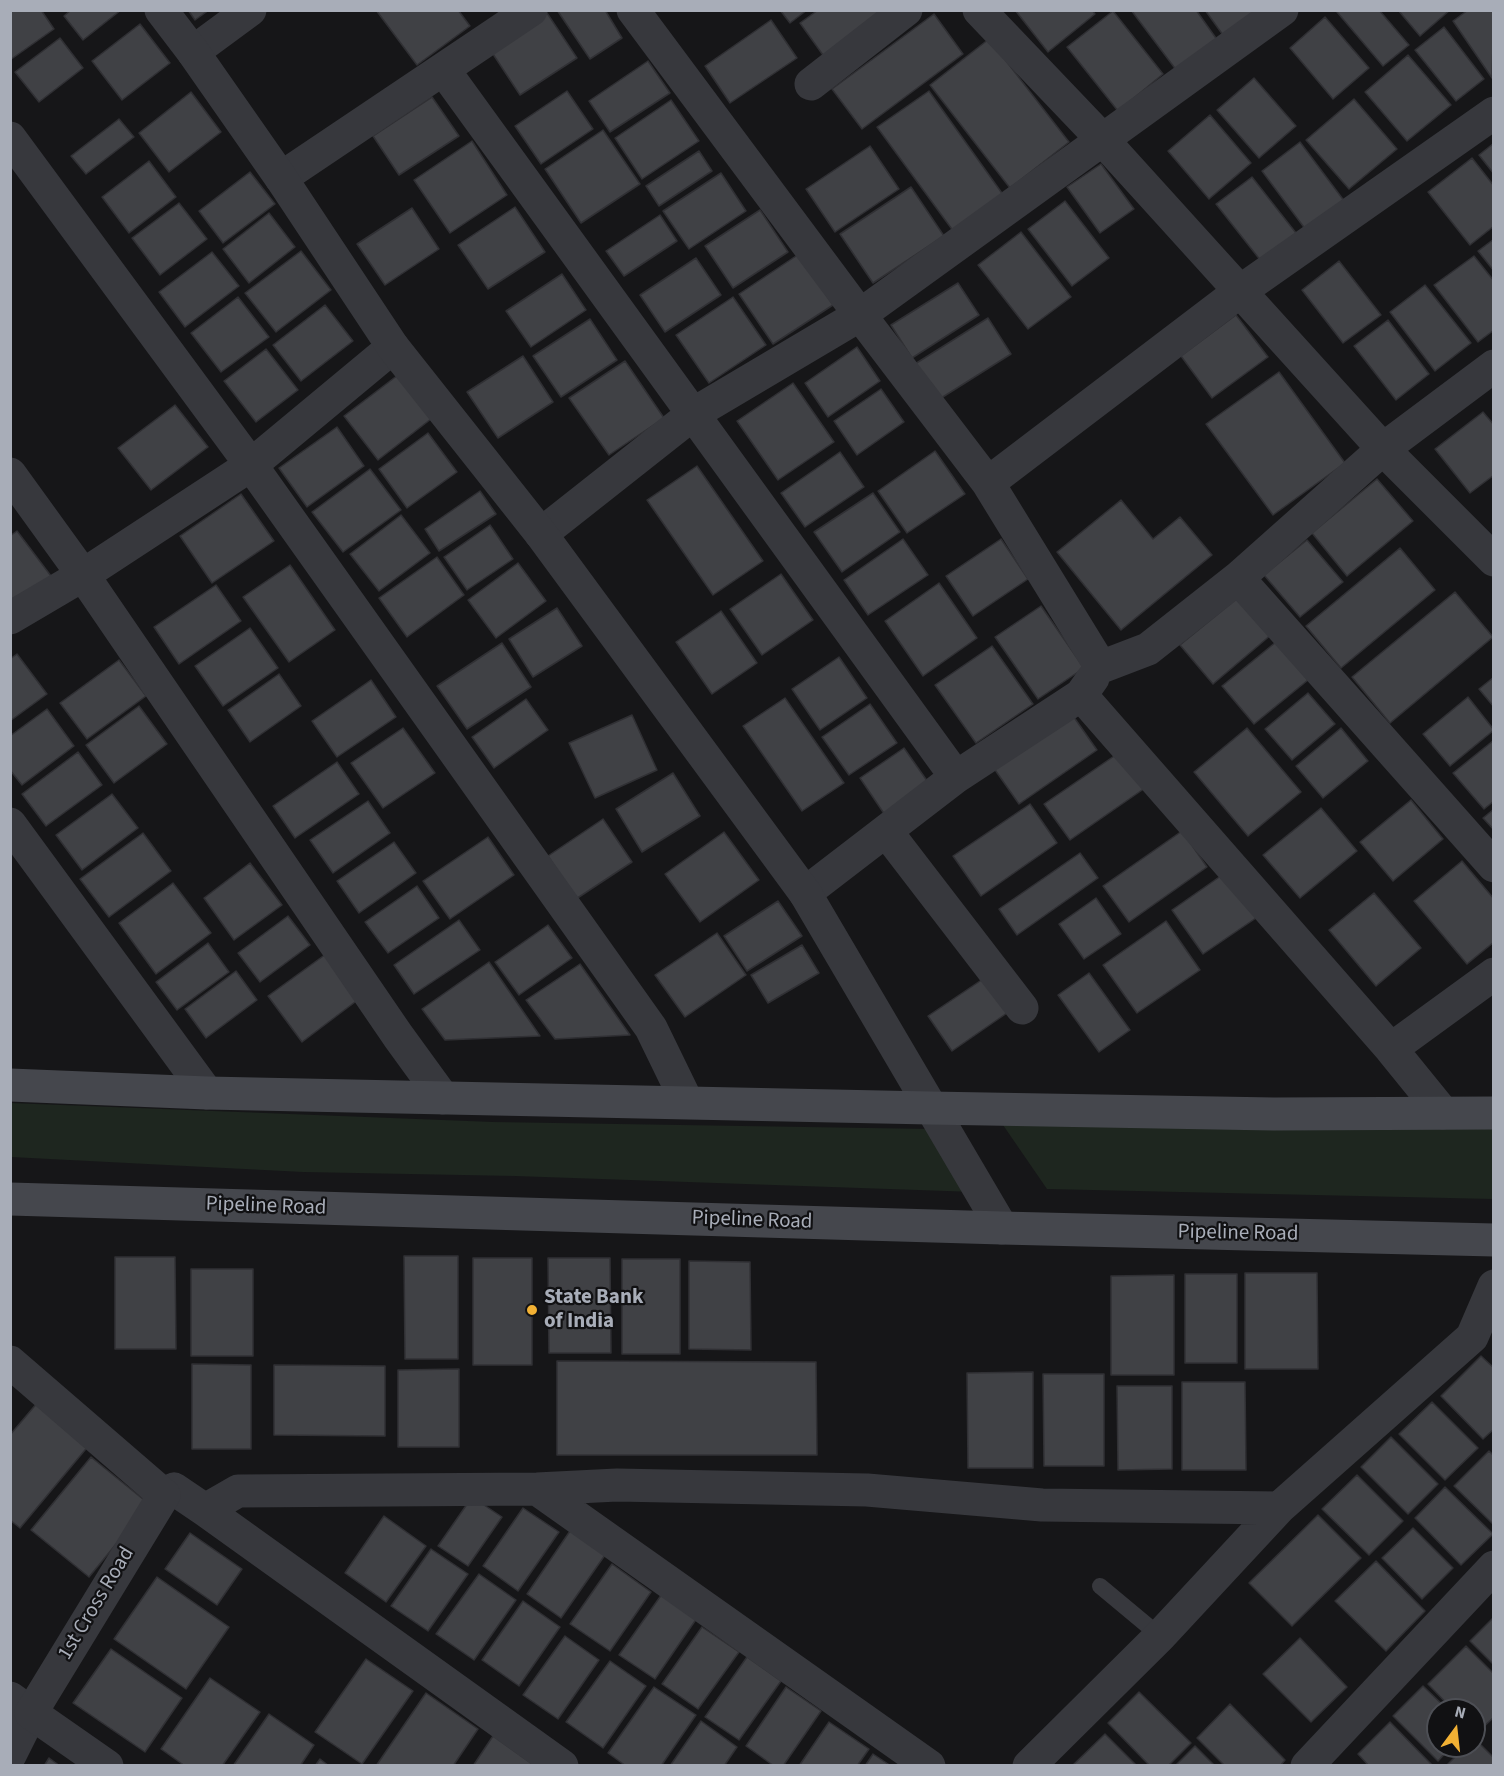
<!DOCTYPE html>
<style>
body{margin:0}
#map{position:relative;width:1504px;height:1776px;overflow:hidden;background:#161618;font-family:"Source Sans 3",sans-serif}
canvas{display:block}
.frame{position:absolute;inset:0;border:12px solid #a8adb8;pointer-events:none}
.north{position:absolute;left:1426px;top:1698px;width:60px;height:60px;box-sizing:border-box;background:#111113;border:2px solid #4d4f55;border-radius:50%;rotate:15deg;font-size:16px;font-weight:700;line-height:24px;text-align:center;color:#a8adb8}
.north::after{content:'';display:block;margin:auto;width:21px;height:27px;background:#f2b134;clip-path:polygon(50% 0,100% 100%,50% 72%,0 100%)}
</style>
<div id="map">
<canvas width="1504" height="1776"></canvas>
<div class="frame"></div>
<div class="north">N</div>
</div>
<script>
const g = document.querySelector('canvas').getContext('2d');
g.lineJoin = 'round';
function fill(path, color) {
  g.fillStyle = color;
  g.fill(path, 'evenodd');
}
function strokePath(path, color, width, dash) {
  g.strokeStyle = color;
  g.lineWidth = width;
  g.lineCap = dash ? 'butt' : 'round';
  g.setLineDash(dash || []);
  g.stroke(path);
}
function write(font, color, halo, rows, align = 'center') {
  g.font = font + ' "Source Sans 3",sans-serif';
  g.lineWidth = 4.5;
  g.setLineDash([]);
  g.textBaseline = 'middle';
  g.strokeStyle = halo;
  g.fillStyle = color;
  for (const [text, x, y, turn = 0] of rows) {
    g.save();
    g.translate(x, y);
    g.rotate((+turn || 0) * Math.PI / 180);
    g.textAlign = isNaN(turn) ? turn : align;
    if (halo) g.strokeText(text, 0, 0);
    g.fillText(text, 0, 0);
    g.restore();
  }
}
fill(new Path2D(`
 M10 1103 493 1122 931 1129 975 1192 515 1176 303 1172 11 1157Z
 M1003 1125H1493V1199L1047 1189Z`), '#1e261f');
const building = new Path2D(`
 M10 10H41L54 29 10 60Z
 M71 10H121L83 40 64 16Z
 M188 10H209L195 20Z
 M376 10H458L470 26 417 65Z
 M557 10H605L622 38 590 59Z
 M780 10H807L790 23Z
 M818 10H901L828 62 800 23Z
 M1015 10H1092L1095 14 1048 52Z
 M1131 10H1196L1218 41 1177 71Z
 M1205 10H1256L1223 35Z
 M1339 10H1379L1409 45 1383 66 1337 12Z
 M1398 10H1450L1420 36Z
 M1468 10H1494L1492 78 1453 21Z
 M1113 11 1163 74 1118 111 1067 47Z
 M547 13 577 58 520 95 491 51Z
 M934 14 963 54 862 129 832 89Z
 M1325 17 1369 68 1333 99 1290 48Z
 M771 20 797 58 730 103 705 66Z
 M140 24 170 63 122 100 92 61Z
 M1444 27 1484 79 1456 101 1415 50Z
 M60 38 83 68 39 102 15 72Z
 M989 39 1069 142 1010 188 930 85Z
 M1408 55 1451 105 1407 141 1365 92Z
 M648 61 670 93 610 132 589 101Z
 M1254 78 1296 126 1259 158 1217 110Z
 M567 91 593 129 541 164 515 126Z
 M929 91 1004 196 954 232 877 127Z
 M191 92 221 132 169 172 139 133Z
 M432 97 459 136 399 175 373 136Z
 M1354 99 1397 149 1349 189 1306 140Z
 M671 100 699 141 642 179 615 138Z
 M1210 115 1251 163 1209 199 1168 151Z
 M119 119 134 137 86 174 71 156Z
 M603 130 640 184 581 223 545 169Z
 M472 141 507 195 450 233 414 180Z
 M1300 142 1345 202 1306 230 1262 171Z
 M1494 143V174L1479 155Z
 M870 146 899 189 835 232 806 189Z
 M699 151 712 171 659 206 646 186Z
 M1472 158 1494 186V226L1470 245 1428 192Z
 M149 161 176 197 129 233 102 197Z
 M1101 164 1134 209 1100 233 1067 187Z
 M250 172 275 204 223 243 199 211Z
 M721 173 746 211 689 249 663 211Z
 M1252 177 1296 233 1261 261 1216 204Z
 M911 187 944 236 873 283 840 234Z
 M1065 201 1109 258 1072 286 1028 229Z
 M179 203 207 239 160 275 132 238Z
 M515 207 545 252 488 289 458 245Z
 M412 208 439 249 385 285 357 244Z
 M760 210 788 252 733 288 705 246Z
 M269 213 295 247 249 283 223 249Z
 M660 215 677 241 624 276 606 251Z
 M1021 232 1071 297 1028 329 978 265Z
 M1494 239V271L1478 251Z
 M301 251 331 290 276 332 245 293Z
 M212 252 239 286 185 327 159 292Z
 M799 254 833 305 773 344 739 294Z
 M1474 256 1494 281V330L1478 342 1434 285Z
 M696 258 721 295 665 332 640 295Z
 M1339 261 1381 315 1343 343 1302 290Z
 M562 274 586 310 531 347 506 311Z
 M958 283 979 315 912 358 891 325Z
 M1425 285 1471 343 1435 371 1390 312Z
 M238 297 269 337 221 372 191 333Z
 M733 297 766 345 709 383 676 335Z
 M325 305 353 341 301 381 273 345Z
 M1236 315 1268 357 1212 398 1181 356Z
 M988 318 1011 354 938 400 915 364Z
 M590 319 617 360 561 397 533 356Z
 M1388 320 1429 374 1396 400 1354 346Z
 M857 347 880 381 828 417 805 383Z
 M266 349 298 390 256 422 224 381Z
 M523 356 553 402 498 438 467 392Z
 M625 361 664 418 609 455 569 398Z
 M1279 372 1345 463 1273 515 1206 424Z
 M398 375 431 419 378 460 344 416Z
 M793 383 834 442 778 480 737 421Z
 M881 389 904 422 857 455 834 421Z
 M175 405 208 447 151 490 118 448Z
 M1483 412 1494 425V475L1470 493 1435 449Z
 M337 427 364 466 307 507 279 468Z
 M428 433 457 472 407 508 379 469Z
 M935 451 965 494 907 533 878 491Z
 M840 452 864 487 805 527 781 493Z
 M697 466 763 561 713 595 647 500Z
 M370 469 401 510 343 552 312 512Z
 M1377 479 1413 521 1347 576 1312 533Z
 M480 491 496 514 439 551 425 529Z
 M873 493 900 532 842 572 814 532Z
 M241 494 274 541 212 583 180 536Z
 M1121 500 1153 539 1180 517 1212 555 1121 630 1057 552Z
 M401 515 430 553 379 591 350 554Z
 M490 525 513 559 467 590 444 557Z
 M17 531 51 576 10 605V536Z
 M903 539 928 575 868 615 844 580Z
 M1001 539 1028 579 973 616 946 576Z
 M1307 540 1343 582 1300 617 1264 575Z
 M1400 548 1435 590 1341 668 1306 626Z
 M437 557 464 595 407 637 379 598Z
 M518 563 546 601 496 638 468 600Z
 M290 565 335 630 289 662 243 597Z
 M781 574 813 620 762 655 730 609Z
 M939 583 977 638 923 676 885 621Z
 M216 585 241 621 179 664 154 627Z
 M1455 592 1493 637 1390 723 1352 677Z
 M1240 596 1272 634 1213 684 1180 645Z
 M1041 606 1084 668 1038 699 995 637Z
 M557 608 582 646 533 677 509 639Z
 M721 611 757 663 712 694 676 642Z
 M250 628 278 668 223 706 195 666Z
 M1276 642 1308 680 1254 724 1222 686Z
 M502 643 531 687 467 729 437 686Z
 M992 646 1033 704 976 743 935 685Z
 M17 654 47 694 10 721V659Z
 M839 657 867 698 820 730 792 689Z
 M119 660 146 696 87 739 60 703Z
 M279 674 301 706 250 742 228 710Z
 M1494 677V707L1479 689Z
 M371 680 396 717 337 757 312 721Z
 M1308 693 1335 724 1292 760 1265 729Z
 M1468 697 1494 730 1450 766 1423 734Z
 M785 698 844 783 802 811 743 726Z
 M526 699 548 730 494 768 472 737Z
 M870 704 897 743 849 775 822 737Z
 M139 706 167 744 114 783 86 745Z
 M47 709 74 746 22 785 10 770V736Z
 M1071 713 1097 750 1019 804 993 767Z
 M632 715 657 770 595 798 569 743Z
 M403 728 435 773 383 808 351 763Z
 M1247 728 1301 792 1248 836 1194 772Z
 M1341 728 1368 761 1323 798 1296 766Z
 M1494 740V801L1484 809 1453 773Z
 M904 748 930 785 885 815 860 778Z
 M78 752 102 785 46 826 22 794Z
 M1120 752 1145 788 1070 840 1044 804Z
 M337 762 359 794 295 838 273 806Z
 M673 773 700 816 642 852 616 809Z
 M112 794 138 828 82 870 56 835Z
 M1411 800 1443 839 1393 881 1360 842Z
 M368 801 390 833 333 873 310 840Z
 M1030 804 1057 843 981 896 953 856Z
 M1321 808 1357 851 1300 898 1263 855Z
 M1494 809V830L1483 818Z
 M603 819 632 862 576 899 548 856Z
 M1182 831 1207 867 1129 922 1103 886Z
 M724 832 759 880 700 922 665 874Z
 M143 833 171 871 109 917 80 879Z
 M488 837 514 875 450 919 423 881Z
 M394 842 416 873 359 913 337 881Z
 M1080 853 1098 878 1017 935 999 909Z
 M1462 861 1494 899V942L1467 964 1414 901Z
 M250 863 282 905 234 940 204 898Z
 M1225 873 1256 918 1203 954 1172 910Z
 M173 883 211 933 156 974 119 923Z
 M417 886 439 918 388 953 365 922Z
 M1374 893 1421 948 1376 986 1329 930Z
 M1096 898 1121 934 1084 959 1059 924Z
 M778 901 802 936 747 971 724 936Z
 M288 916 310 945 260 982 238 953Z
 M459 920 480 950 414 994 394 965Z
 M1166 921 1200 970 1137 1013 1103 965Z
 M548 925 572 958 519 995 495 962Z
 M717 933 746 975 685 1017 655 975Z
 M208 943 229 972 177 1010 156 982Z
 M802 945 819 973 768 1003 751 975Z
 M326 954 359 999 302 1042 268 996Z
 M489 962 540 1036 445 1040 422 1009Z
 M580 964 630 1035 555 1039 526 1000Z
 M236 971 257 1000 206 1038 185 1009Z
 M1089 973 1130 1030 1099 1052 1058 995Z
 M983 979 1007 1013 952 1051 928 1016Z
 M404 1256H458V1359H405Z
 M115 1257H175L176 1349H115Z
 M473 1258H532V1365H473Z
 M548 1258H610L611 1353H549Z
 M622 1259H680V1354H622Z
 M689 1261 750 1262 751 1350 689 1349Z
 M191 1269H253V1356H191Z
 M1245 1273H1317L1318 1369H1245Z
 M1185 1274H1237V1363H1185Z
 M1174 1275V1375H1111V1276Z
 M1481 1356 1494 1368V1429L1483 1439 1441 1396Z
 M557 1361 816 1362 817 1455H557Z
 M192 1364 251 1365V1449H192Z
 M274 1365 385 1366V1436L274 1435Z
 M459 1369V1447H398V1370Z
 M1033 1372V1468H968L967 1373Z
 M1043 1374H1104V1466H1044Z
 M1182 1382H1245L1246 1470H1182Z
 M1117 1386H1172V1469L1118 1470Z
 M38 1402 90 1444 20 1528 10 1520V1435Z
 M1432 1402 1478 1448 1445 1480 1399 1434Z
 M1391 1437 1438 1484 1408 1514 1361 1467Z
 M1489 1451 1494 1456V1525L1454 1486Z
 M91 1457 149 1504 89 1577 31 1530Z
 M1357 1475 1403 1521 1369 1555 1322 1509Z
 M1445 1487 1493 1534 1461 1565 1415 1518Z
 M472 1497 502 1517 468 1566 438 1546Z
 M523 1508 559 1532 518 1591 483 1566Z
 M1318 1515 1361 1558 1292 1626 1249 1583Z
 M384 1516 426 1546 386 1602 345 1573Z
 M1413 1528 1453 1568 1422 1599 1382 1558Z
 M570 1531 605 1555 561 1618 527 1594Z
 M190 1533 242 1569 217 1605 165 1569Z
 M431 1549 468 1574 428 1631 391 1606Z
 M1376 1561 1425 1611 1386 1651 1335 1601Z
 M612 1564 651 1592 610 1651 570 1624Z
 M479 1574 516 1600 474 1660 436 1634Z
 M157 1577 229 1627 186 1689 114 1639Z
 M662 1594 697 1618 655 1679 619 1655Z
 M523 1601 560 1627 519 1686 482 1660Z
 M1494 1617V1665L1470 1641Z
 M702 1627 739 1652 698 1709 662 1684Z
 M565 1636 599 1660 558 1719 523 1695Z
 M1300 1638 1347 1687 1311 1722 1263 1674Z
 M1466 1646 1494 1674V1717L1477 1733 1474 1731V1710H1453L1428 1684Z
 M111 1649 182 1698 145 1752 73 1703Z
 M747 1657 781 1681 739 1740 705 1717Z
 M366 1659 413 1691 362 1764 315 1732Z
 M610 1661 646 1686 603 1748 566 1722Z
 M210 1678 260 1712 222 1766H185L161 1749Z
 M1423 1686 1448 1710H1438V1746H1452L1438 1761 1393 1716Z
 M654 1687 696 1715 661 1766H626L608 1753Z
 M786 1687 821 1711 783 1766H774L746 1746Z
 M1139 1692 1191 1743 1168 1766H1150L1108 1723Z
 M426 1693 478 1729 453 1766H376Z
 M1230 1704 1285 1760 1280 1766H1225L1197 1738Z
 M269 1714 314 1745 300 1766H233Z
 M701 1721 737 1747 724 1766H670Z
 M829 1722 869 1749 857 1766H799Z
 M1390 1722 1433 1766H1369L1358 1754Z
 M1105 1734 1137 1766H1072Z
 M493 1736 535 1766H473Z
 M1474 1738 1494 1758V1766H1446L1466 1746H1474Z
 M1195 1746 1215 1766H1175Z
 M873 1754 891 1766H865Z
 M49 1758 60 1766H44Z
 M320 1759 329 1766H315Z`);
fill(building, '#404145');
strokePath(building, '#303034', 1.5);
strokePath(new Path2D(`
 M1100 1586 1160 1636`), '#37383d', 16);
strokePath(new Path2D(`
 M633 10 860 315 988 483 1101 667 1148 649 1238 578 1383 449 1494 366
 M979 10 1102 139 1383 449 1494 560
 M193 52 250 10
 M443 69 956 777
 M811 84 906 10
 M10 138 251 465 651 1028 687 1102
 M281 178 531 10
 M10 474 83 575 398 1036 443 1098
 M988 483 1239 292 1494 113
 M541 534 693 414 860 315 1282 10
 M1238 578 1494 866
 M10 618 83 575 251 465 393 347
 M1081 695 1391 1049 1443 1113
 M10 824 207 1093
 M886 831 1022 1008
 M805 893 956 777 1081 695 1093 678
 M1391 1049 1494 974
 M537 1489 929 1766
 M164 1495 174 1489 205 1510 562 1766
 M205 1510 238 1491 537 1489 617 1485 867 1490 1042 1505 1279 1508
 M10 1698 31 1713 10 1755
 M1029 1766 1160 1636 1279 1508 1472 1337 1494 1286
 M1307 1766 1494 1567`), '#37383d', 33);
strokePath(new Path2D(`
 M161 10 193 52 281 178 393 347 541 534 805 893 1002 1228
 M10 1362 164 1495 31 1713 107 1766`), '#37383d', 33);
strokePath(new Path2D(`
 M10 1085 207 1093 930 1108 1274 1114 1494 1113
 M10 1199 1002 1228 1494 1240`), '#45474d', 33);
for (const [x, y, r, color] of [
 [532,1310,6,"#f2b134"]
]) {
  const dot = new Path2D();
  dot.arc(x, y, r, 0, 2 * Math.PI);
  g.fillStyle = color;
  g.fill(dot);
  strokePath(dot, '#111113', 2);
}
write('21px', '#a8adb8', '#111113', [
 ["Pipeline Road",266,1207,2],
 ["Pipeline Road",752,1221,2],
 ["Pipeline Road",1238,1234,1],
 ["1st Cross Road",97,1604,-59]
]);
write('bold 21px', '#a8adb8', '#111113', [
 ["State Bank",544,1298],
 ["of India",544,1322]
], 'left');
</script>
